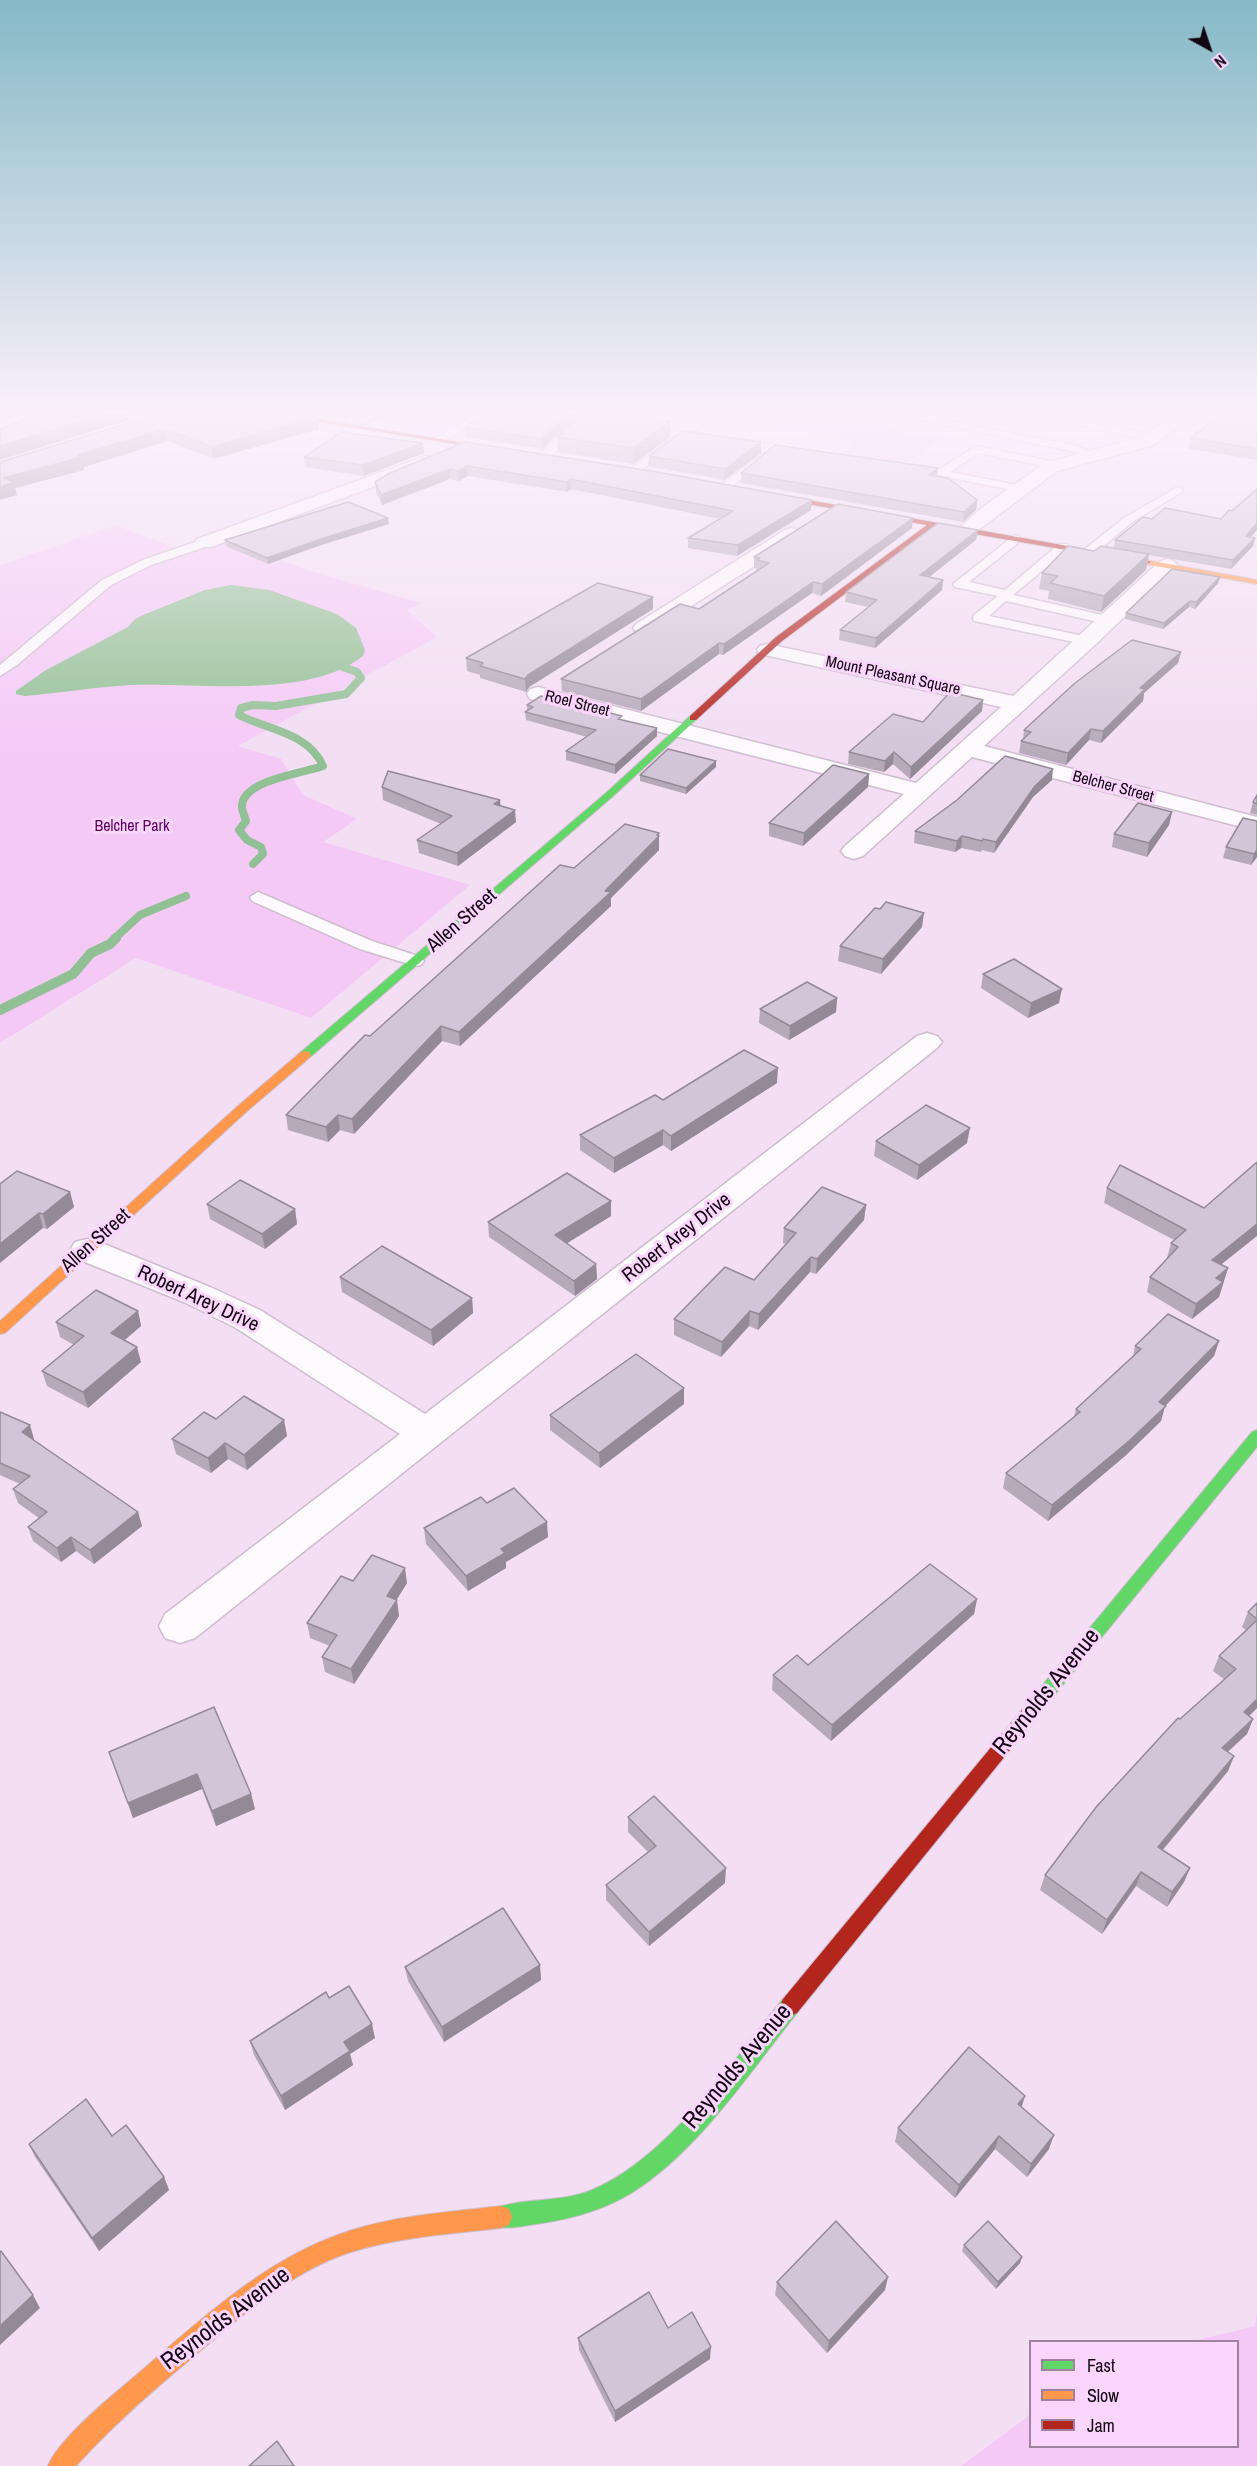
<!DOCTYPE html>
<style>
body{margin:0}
#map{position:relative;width:1257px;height:2466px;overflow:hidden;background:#f3def4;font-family:"Archivo Narrow",sans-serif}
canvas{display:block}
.legend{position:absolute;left:1029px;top:2340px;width:210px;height:108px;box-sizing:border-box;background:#fbd6fc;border:2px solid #9e829f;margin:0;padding:8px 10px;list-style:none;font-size:18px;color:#130514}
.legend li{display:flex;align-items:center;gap:12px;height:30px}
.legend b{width:30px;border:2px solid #9e829f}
.north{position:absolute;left:1179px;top:18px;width:60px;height:60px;-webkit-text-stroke:4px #fbd6fc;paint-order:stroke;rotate:140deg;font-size:16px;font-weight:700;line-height:24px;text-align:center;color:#130514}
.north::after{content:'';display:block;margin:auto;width:21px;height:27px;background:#130514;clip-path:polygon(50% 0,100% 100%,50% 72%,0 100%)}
</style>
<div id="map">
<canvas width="1257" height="2466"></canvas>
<ul class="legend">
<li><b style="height:8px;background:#63d668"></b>Fast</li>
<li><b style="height:8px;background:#ff974d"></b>Slow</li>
<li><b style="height:8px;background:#b3261e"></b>Jam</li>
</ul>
<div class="north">N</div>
</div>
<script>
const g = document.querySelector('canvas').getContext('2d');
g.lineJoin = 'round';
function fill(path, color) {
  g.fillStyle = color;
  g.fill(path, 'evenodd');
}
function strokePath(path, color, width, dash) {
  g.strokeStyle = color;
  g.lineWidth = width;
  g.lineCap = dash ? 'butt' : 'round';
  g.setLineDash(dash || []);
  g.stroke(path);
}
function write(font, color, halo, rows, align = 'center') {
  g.font = font + ' "Archivo Narrow",sans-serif';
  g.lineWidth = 6;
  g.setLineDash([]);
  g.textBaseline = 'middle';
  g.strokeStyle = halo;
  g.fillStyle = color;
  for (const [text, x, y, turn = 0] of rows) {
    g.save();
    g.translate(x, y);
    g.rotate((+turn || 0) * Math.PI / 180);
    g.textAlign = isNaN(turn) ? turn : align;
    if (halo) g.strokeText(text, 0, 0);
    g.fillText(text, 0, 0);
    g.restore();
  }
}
fill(new Path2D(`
 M412 414H592L544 447 405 426 399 422 402 418Z
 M724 414 784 416 788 414H862L907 434 945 437 896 469 841 460 852 441 724 416Z
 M116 525 175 548 198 540 227 538 304 569 421 603 407 610 437 637 238 746 281 759 303 795 357 819 323 842 470 885 311 1018 136 958 0 1043V565Z
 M1257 2313V2466H961L1030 2415V2446H1238V2342L1193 2341 1255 2326Z`), '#f4c9f6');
fill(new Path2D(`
 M231 585 269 590 337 614 356 628 365 650 363 656C307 700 198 682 130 685 95 687 60 693 25 696L16 694V691L46 670 128 627 135 619 143 615 205 590Z`), '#91c094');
strokePath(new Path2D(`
 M253 864 263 854 261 847 247 840 239 830 246 821C245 817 242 811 242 807 241 780 304 773 323 766 309 733 268 730 239 715L241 708 253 705 276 706 346 694 361 678 357 672 343 667
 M114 939 140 915 186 896`), '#91c094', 8);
strokePath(new Path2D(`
 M0 1010 73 974 91 953 110 944 116 938`), '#91c094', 10);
const lane = new Path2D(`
 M20 414H34L0 430V423Z
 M130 414H146L158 420 153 423Z
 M479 414H492L441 442 432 440Z
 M592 414H604L569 438 548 458H540V454L561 434Z
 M694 414 714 416 638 473H630V469L701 417Z
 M891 414 926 417 943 414 937 419 1074 445 1098 455 1093 458 1071 451Z
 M1025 414H1047L1154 435 1159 438 1154 441Z
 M976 446 1055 462 1060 465 1055 468 978 453 950 472 1022 486V490L1018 491 937 475V471Z
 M762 454 767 457 766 459 729 489H721V485Z
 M1178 487 1182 488V492L1132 522 1093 555H1085V549L1124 518Z
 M1015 535 1019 536V542L969 582 1005 590 1059 544H1067V550L1013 595 1116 618 1117 621 1116 624 1111 625 1006 601 989 616 1093 638 1095 641 1088 645 974 621 973 618 974 615 998 596 955 587 953 584Z
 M204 539 208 540V546L151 565 111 585 17 665 0 676V665L102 580 143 560Z
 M258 892 372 941 421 957 424 961 421 965 415 966 360 949 252 901 250 897Z`);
const street = new Path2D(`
 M1174 414H1193L1154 445 1057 471 973 534H959L957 530 984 506 1045 463 1142 437Z
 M426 456 432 457 434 461 432 465 211 547H197L195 543 197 539Z
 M792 528 799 530 801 534 799 538 650 632H636L633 628 636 624 785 530Z
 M1167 559 1174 561 1177 565 1174 569 1095 645 984 746 1257 817V831L972 757 863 856 854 859 845 856 841 851 845 846 904 794 530 699 527 694 530 689 538 687 916 783 1001 707 760 654 757 650 760 646 767 644 1013 696 1160 561Z
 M927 1033 937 1036 942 1042 937 1048 195 1638 180 1643 165 1638 159 1626 165 1614 400 1434 236 1328 186 1303 75 1258 70 1250 75 1242 87 1239 99 1242 210 1287 260 1310 425 1414 917 1036Z`);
const fast = new Path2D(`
 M382 414H391L359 428 354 427Z
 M690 716 698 718 612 797 309 1058H301L299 1055 301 1052 606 793Z
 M1257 1430V1447L1048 1703 1042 1705 1036 1703 1033 1698 1036 1693 1252 1432Z
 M790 1996 797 1999 800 2006 797 2013C749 2073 699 2150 633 2192 606 2209 575 2218 543 2223 527 2225 508 2231 493 2225L490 2217 493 2209C523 2197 561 2203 592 2190 668 2158 732 2062 783 1999Z`);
const slow = new Path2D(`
 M1147 560 1257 580V584L1144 564V560Z
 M305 1051 309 1052 311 1055 309 1058 246 1112 5 1333 0 1334V1321L238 1106 301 1052Z
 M501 2206 509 2209 512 2217 509 2225 501 2228C450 2234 397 2237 348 2253 289 2273 240 2317 193 2357 152 2391 112 2426 76 2466H48C59 2439 109 2398 133 2378 198 2322 265 2258 349 2231 398 2215 450 2212 501 2206Z`);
const jam = new Path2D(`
 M268 414H286L508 450 505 452Z
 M769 493 1147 560 1151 562 1147 564 934 527 782 641 696 720H690V716L776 637 927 525 766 497 765 495Z
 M1042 1691 1048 1693 1051 1698 1048 1703 797 2013 790 2016 783 2013 780 2006 783 1999 1036 1693Z`);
strokePath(lane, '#cfbdcf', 3);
strokePath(street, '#cfbdcf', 3);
strokePath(fast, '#cfbdcf', 2);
strokePath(slow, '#cfbdcf', 2);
strokePath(jam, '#cfbdcf', 2);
fill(lane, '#fdfafd');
fill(street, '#fdfafd');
fill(fast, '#63d668');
fill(slow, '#ff974d');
fill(jam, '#b3261e');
fill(new Path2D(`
 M158 414 317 417 319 429 213 459 168 441 84 467V470L15 488 17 495 0 462Z
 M319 414H354L346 419Z
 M485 414H576V421L670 437 633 464 558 452 557 437 567 427 560 432 542 449 465 437 464 427Z
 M1257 414V460L1189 449 1191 438Z
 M465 442 811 510 737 556 688 548V538L720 519 571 489 567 492 468 476 459 481 450 479 382 505 376 492 375 482Z
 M424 453 364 476 305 467 304 457Z
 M761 453 724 480 648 466 649 456Z
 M741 473 937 476 977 500 976 510 963 522 741 483Z
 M1152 519 1251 537 1253 546 1231 569 1149 555 1146 570 1101 612 1048 599 1049 591 1039 589 1042 573 1094 551 1114 548 1115 540Z
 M389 524 321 545 268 564 226 546 225 540Z
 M912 528 821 596 812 593 723 655 719 654 641 711 562 691 561 679 699 609 757 571V569L754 568V557Z
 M976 540 929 577 943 580 942 590 875 648 839 640 840 630 868 607 845 602 846 592Z
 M1220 577 1218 583 1195 609 1189 607 1163 629 1125 619 1126 613Z
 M653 609 529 687 526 692 480 678V675L467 671 466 658Z
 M1181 652 1178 663 1144 693 1143 701 1101 743 1089 740 1066 765 1019 753 1021 741 1023 739 1024 730Z
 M983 700 982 711 910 779 893 764 884 772 848 764 849 752 923 722Z
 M527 705 622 720 657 736 615 774 566 760V751L587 737 526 720 525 712 527 710Z
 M716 767 686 794 640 781V775Z
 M869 774 868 787 803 846 769 836V823Z
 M1052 780 1033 797 994 853 982 850 981 852 961 848 955 852 914 843 915 831Z
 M382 787 500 806 516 822 458 866 419 853 417 840 441 824 383 800Z
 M1257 795V815L1250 813 1253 802Z
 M1172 812 1169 825 1147 857 1112 847 1114 834Z
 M1257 821V857L1251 865 1223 858 1226 847Z
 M659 833V850L611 898V906L460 1046 442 1041 354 1134 340 1130 328 1142 288 1130 286 1115 370 1036 574 868Z
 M922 927 881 974 838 961 840 946Z
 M983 974 1059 1003 1028 1018 981 988Z
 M837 998 836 1012 789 1040 759 1023 760 1009Z
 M777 1083 671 1151 663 1145 614 1173 580 1150V1135L663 1100Z
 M876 1141 967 1143 917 1180 874 1156Z
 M1120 1165 1221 1264 1228 1268 1219 1297 1192 1319 1147 1292 1150 1277 1168 1258H1167L1171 1243 1174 1240 1104 1203 1107 1188Z
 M0 1184 70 1192 74 1207 47 1229 43 1228Z
 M207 1204 295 1209 297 1224 265 1249 210 1219Z
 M866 1205 864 1220 816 1274 810 1272 758 1330 749 1326 721 1357 674 1335V1319L754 1280 786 1244 783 1243 784 1228Z
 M611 1216 567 1243 596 1264 597 1279 575 1296 489 1237 488 1222Z
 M340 1277 472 1298 473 1313 433 1346 342 1292Z
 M138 1311 141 1326 125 1340 141 1362 88 1408 47 1386 42 1371 74 1345 60 1337 56 1322Z
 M1219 1341 1214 1356 1165 1406 1161 1421 1125 1456 1048 1521 1003 1488 1006 1473 1074 1417 1076 1409 1133 1357 1135 1346Z
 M684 1404 600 1468 550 1430V1415Z
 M0 1412 34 1439 33 1440 138 1512 142 1526 94 1564 76 1551 61 1562 33 1541 28 1527 39 1518 18 1503 13 1489 20 1484 0 1475Z
 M216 1419 284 1420 287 1436 247 1470 228 1459 211 1473 176 1454 172 1439Z
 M487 1503 548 1537 506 1562V1568L468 1591 426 1544 424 1528Z
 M353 1581 407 1583 396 1600 399 1616 354 1684 325 1672 322 1657 330 1646 310 1638 307 1623Z
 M977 1599 974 1614 831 1741 772 1690 773 1675 808 1665Z
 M1257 1603V1708L1249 1716 1253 1719 1247 1734 1228 1752 1234 1756 1228 1771 1163 1850 1190 1868 1184 1882 1167 1907 1136 1886 1102 1934 1040 1890 1045 1875 1225 1680 1213 1671 1219 1656 1246 1630 1242 1627 1248 1612Z
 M214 1707 251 1794 255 1809 216 1826 202 1789 133 1818 109 1752Z
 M628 1817 725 1883 649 1946 606 1900V1885L648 1852 628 1832Z
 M540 1965 541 1980 444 2042 408 1981 405 1967Z
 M329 1998 375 2038 350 2054 353 2065 285 2110 254 2055 250 2041Z
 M1021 2107 1049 2149 1027 2177 995 2149 955 2198 895 2142 898 2128Z
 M112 2136 164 2177 169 2190 99 2251 35 2157 29 2144Z
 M964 2245 1022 2257 1020 2263 996 2289 962 2251Z
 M777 2282 885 2290 827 2353 775 2295Z
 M668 2328 710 2359 615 2422 579 2350 578 2338Z`), '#b5a9ba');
fill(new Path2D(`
 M105 414H128L129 420 0 460V446Z
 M346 414H354L346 419Z
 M571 414H576V421L560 432 542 449 541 439 560 422Z
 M317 417 319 429 213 459 211 447Z
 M670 422V437L633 464V448Z
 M166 429 168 441 84 467V470L15 488 17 495 0 500V487L3 478Z
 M761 442V453L724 480 725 469Z
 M423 443 424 453 364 476 363 465Z
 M467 466 468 476 459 481 458 471Z
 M938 468 937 478 929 475Z
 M450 469V479L382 505 381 495Z
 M570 479 571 489 567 492V482Z
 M812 500 811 510 737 556 738 545Z
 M977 500 976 510 963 522 964 512Z
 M388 518 389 524 321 545 268 564 267 558 321 539Z
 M913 518 912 528 821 596 822 584Z
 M1257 523V530L1244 545 1246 536Z
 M978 530 976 540 919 585 920 575Z
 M1255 538 1253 546 1231 569 1233 560Z
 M1149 554 1146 570 1101 612 1104 596Z
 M1220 577 1218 583 1195 609 1196 602Z
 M943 580 942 590 875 648 876 638Z
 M813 582 812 593 723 655 724 644Z
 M653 597V609L529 687 526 692 525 679 528 675Z
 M1190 601 1189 607 1163 629 1164 623Z
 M719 643V654L641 711V699Z
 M1181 652 1178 663 1144 693 1143 701 1101 743 1103 731 1140 688Z
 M983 700 982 711 910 779 911 767Z
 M657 728V736L615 774V765Z
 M1091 729 1089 740 1066 765 1068 753Z
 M894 752 893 764 884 772 885 761Z
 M716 761V767L686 794V788Z
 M1053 769 1052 780 1033 797 994 853 996 842 1035 786Z
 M869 774 868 787 803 846 804 833Z
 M500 800 501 812 494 804Z
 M515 810 516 822 458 866 457 853Z
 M1172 812 1169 825 1147 857 1149 843Z
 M659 833V850L611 898V906L460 1046 459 1032 605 891Z
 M962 836 961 848 955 852 957 841Z
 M1257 850V857L1251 865 1254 854Z
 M924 913 922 927 881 974 883 959Z
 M1062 989 1059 1003 1028 1018 1031 1003Z
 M837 998 836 1012 789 1040 790 1026Z
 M441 1026 442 1041 354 1134 352 1119Z
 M778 1068 777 1083 671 1151V1136Z
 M338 1115 340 1130 328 1142 326 1127Z
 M970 1128 967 1143 917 1180 919 1165Z
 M663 1130V1145L614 1173V1158Z
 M70 1192 74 1207 47 1229 43 1214Z
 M611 1201V1216L556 1250 555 1235Z
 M866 1205 864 1220 816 1274 817 1259Z
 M295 1209 297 1224 265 1249 262 1234Z
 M39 1213 43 1228 0 1263V1244Z
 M1257 1224V1236L1208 1275 1212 1260Z
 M811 1257 810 1272 758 1330 759 1314Z
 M596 1264 597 1279 575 1296 574 1281Z
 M1228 1268 1219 1297 1192 1319 1196 1304 1216 1278Z
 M472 1298 473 1313 433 1346 431 1330Z
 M138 1311 141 1326 115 1348 111 1333Z
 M750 1311 749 1326 721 1357 722 1342Z
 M1219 1341 1214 1356 1165 1406 1161 1421 1125 1456 1048 1521 1052 1505 1159 1402Z
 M137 1347 141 1362 88 1408 83 1392Z
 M684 1388V1404L600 1468 599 1453Z
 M284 1420 287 1436 247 1470 244 1455Z
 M30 1425 34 1439 27 1446 22 1432Z
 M225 1443 228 1459 211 1473 208 1458Z
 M138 1512 142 1526 94 1564 90 1550Z
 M547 1522 548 1537 506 1562V1568L468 1591 466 1576 501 1549Z
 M71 1537 76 1551 61 1562 57 1548Z
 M405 1568 407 1583 389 1612 387 1596Z
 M977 1599 974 1614 831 1741 832 1725Z
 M397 1600 399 1616 354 1684 351 1669Z
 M1257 1699V1708L1238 1727 1244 1712Z
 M1253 1719 1247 1734 1216 1762 1222 1748Z
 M1234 1756 1228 1771 1153 1861 1158 1847Z
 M197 1774 202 1789 133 1818 128 1803Z
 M251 1794 255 1809 216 1826 212 1811Z
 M726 1868 725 1883 649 1946V1932Z
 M1190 1868 1184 1882 1167 1907 1172 1892Z
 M1141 1872 1136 1886 1102 1934 1107 1920Z
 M540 1965 541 1980 444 2042 442 2027Z
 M372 2024 375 2038 350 2054 353 2065 285 2110 281 2096 344 2042Z
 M1025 2096 1021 2109 1018 2104Z
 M1054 2135 1049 2149 1027 2177 1031 2164Z
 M999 2136 995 2149 955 2198 959 2185Z
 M164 2177 169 2190 99 2251 92 2238Z
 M1022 2257 1020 2263 996 2289 998 2282Z
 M888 2277 885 2290 827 2353 829 2341Z
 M33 2295 40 2308 0 2345V2326Z
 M711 2347 710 2359 615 2422V2411Z`), '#948a97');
const building = new Path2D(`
 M39 414H105L0 446V429Z
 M158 414H301L317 417 211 447 166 429 78 455 82 457 3 478 14 482 0 487V462Z
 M485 414H571L560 422 541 439 464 427Z
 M586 414H623L670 422 633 448 557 437 570 425Z
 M1220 414H1257V449L1191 438Z
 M683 431 761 442 725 469 649 456Z
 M341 432 423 443 363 465 304 457Z
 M465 442 651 471 812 500 738 545 688 538 733 511 570 479 567 482 467 466 458 471 450 469 381 495 375 482 390 473Z
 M775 445 938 468 929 475 948 478 977 500 964 512 741 473Z
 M1257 489V523L1246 536 1255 538 1233 560 1115 540 1143 517 1152 519 1165 508 1221 519 1229 510 1232 511Z
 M348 502 388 518 321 539 267 558 225 540Z
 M838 504 913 518 822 584 813 582 724 644 719 643 641 699 561 679 680 604 699 609 769 563 757 560 760 558 754 557Z
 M938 523 978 530 920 575 943 580 876 638 840 630 877 600 846 592Z
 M1068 546 1094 551 1101 546 1149 554 1104 596 1050 583 1058 576 1042 573Z
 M1172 569 1220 577 1196 602 1190 601 1164 623 1126 613Z
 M598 583 653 597 528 675 525 679 480 666 483 663 466 658Z
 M1132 640 1181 652 1140 688 1145 689 1103 731 1091 729 1068 753 1021 741 1031 732 1024 730 1075 683Z
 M950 692 983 700 911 767 894 752 885 761 849 752 893 714 923 722Z
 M541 696 622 716 618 719 657 728 615 765 566 751 596 730 525 712 533 707 527 705Z
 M668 749 716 761 686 788 640 775Z
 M1005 756 1053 769 1035 786 996 842 983 839 982 841 962 836 957 841 915 831 957 800Z
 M833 765 869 774 804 833 769 823Z
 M388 771 500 800 494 804 515 810 457 853 417 840 452 816 382 787Z
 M1257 795V804L1253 802Z
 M1138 803 1172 812 1149 843 1114 834Z
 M1243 818 1257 821V850L1254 854 1226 847Z
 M625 824 659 833 657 835 659 836 605 891 611 892 459 1032 441 1026 352 1119 338 1115 326 1127 286 1115 365 1035 370 1036 560 865 574 868Z
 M886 902 924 913 883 959 840 946 875 908 880 909Z
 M1014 959 1062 989 1031 1003 983 974Z
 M807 982 837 998 790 1026 760 1009Z
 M744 1050 778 1068 671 1136 663 1130 614 1158 580 1135 655 1095 663 1100Z
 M926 1105 970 1128 919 1165 876 1141Z
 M1257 1162V1224L1212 1260 1228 1268 1216 1278 1223 1282 1196 1304 1150 1277 1178 1247 1171 1243 1186 1230 1107 1188 1120 1165 1204 1208Z
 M17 1171 70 1192 43 1214 39 1213 0 1244V1184Z
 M567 1173 611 1201 555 1235 596 1264 574 1281 488 1222Z
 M240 1180 295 1209 262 1234 207 1204Z
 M822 1187 866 1205 817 1259 811 1257 759 1314 750 1311 722 1342 674 1319 725 1267 754 1280 796 1233 784 1228Z
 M382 1246 472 1298 431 1330 340 1277Z
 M96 1290 138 1311 111 1333 137 1347 83 1392 42 1371 84 1336 56 1322Z
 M1168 1314 1219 1341 1159 1402 1166 1406 1129 1441 1052 1505 1006 1473 1080 1412 1076 1409 1141 1349 1135 1346Z
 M636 1354 684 1388 599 1453 550 1415Z
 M244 1396 284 1420 244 1455 225 1443 208 1458 172 1439 204 1412 216 1419Z
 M0 1412 30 1425 22 1432 138 1512 90 1550 71 1537 57 1548 28 1527 47 1512 13 1489 30 1476 0 1463Z
 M514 1488 547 1522 501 1549 505 1553 466 1576 424 1528 481 1497 487 1503Z
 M372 1555 405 1568 387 1596 397 1600 351 1669 322 1657 337 1635 307 1623 341 1576 353 1581Z
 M930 1564 977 1599 832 1725 773 1675 797 1655 808 1665Z
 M1257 1603V1619L1248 1612Z
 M1257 1620V1699L1244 1712 1253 1719 1222 1748 1234 1756 1158 1847 1190 1868 1172 1892 1141 1872 1107 1920 1045 1875 1097 1806 1178 1718 1180 1719 1236 1669 1219 1656Z
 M214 1707 251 1794 212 1811 197 1774 128 1803 109 1752Z
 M654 1796 726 1868 649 1932 606 1885 656 1846 628 1817Z
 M503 1908 540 1965 442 2027 405 1967Z
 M349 1986 372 2024 344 2042 350 2051 281 2096 250 2041 326 1992 329 1998Z
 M969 2047 1025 2096 1018 2104 1054 2135 1031 2164 999 2136 959 2185 898 2128Z
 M86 2099 112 2136 126 2125 164 2177 92 2238 29 2144Z
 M836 2221 888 2277 829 2341 777 2282Z
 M988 2221 1022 2257 998 2282 964 2245Z
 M1 2251 33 2295 0 2326V2252Z
 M649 2292 668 2328 692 2312 711 2347 615 2411 578 2338Z
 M277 2441 294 2466H249Z`);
fill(building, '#d3c5d8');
strokePath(building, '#948a97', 1.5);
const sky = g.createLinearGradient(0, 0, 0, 760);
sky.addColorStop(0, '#85b9c6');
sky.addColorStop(0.54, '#faf0fa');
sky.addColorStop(1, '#faf0fa00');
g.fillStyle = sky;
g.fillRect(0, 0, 1257, 760);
write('16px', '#130514', '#fbd6fc', [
 ["Mount Pleasant Square",893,676,12],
 ["Roel Street",577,704,14],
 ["Belcher Street",1113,787,15]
]);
write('16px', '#5a0060', '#fbd6fc', [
 ["Belcher Park",132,827]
]);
write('20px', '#130514', '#fbd6fc', [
 ["Allen Street",462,921,-41],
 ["Robert Arey Drive",677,1238,-38],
 ["Allen Street",96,1241,-42],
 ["Robert Arey Drive",198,1299,25]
]);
write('24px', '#130514', '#fbd6fc', [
 ["Reynolds Avenue",1047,1692,-51],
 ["Reynolds Avenue",738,2067,-50],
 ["Reynolds Avenue",226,2319,-37]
]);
</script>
